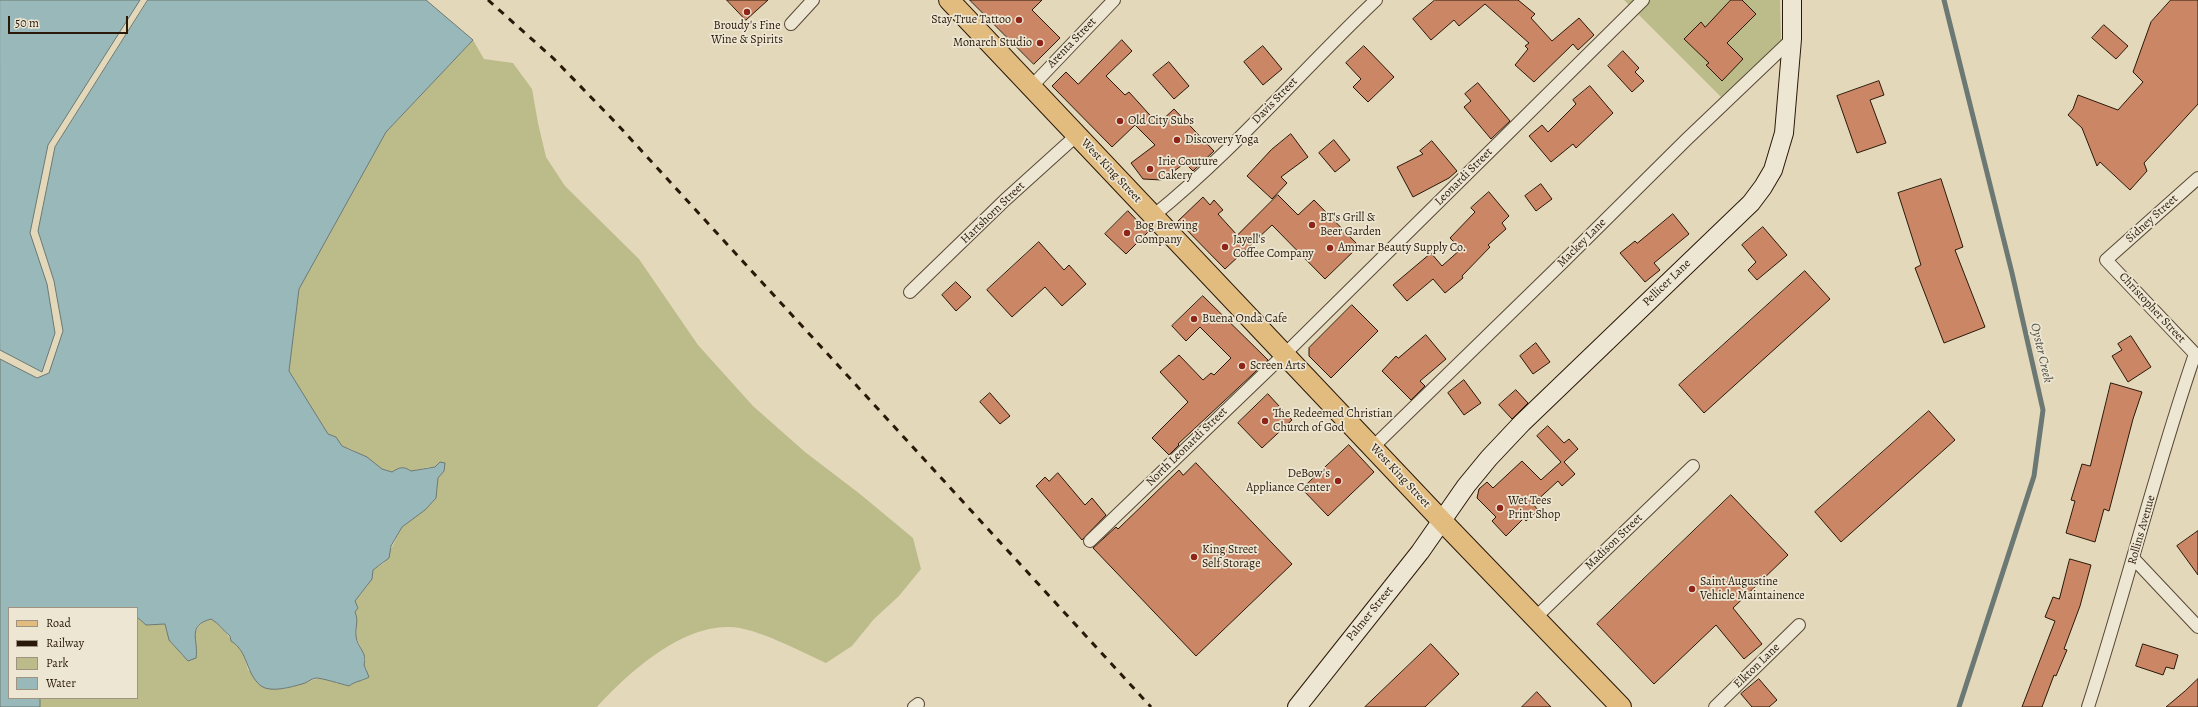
<!DOCTYPE html>
<style>
body{margin:0}
#map{position:relative;width:2198px;height:707px;overflow:hidden;background:#e4d8bb;font-family:Alegreya,serif}
canvas{display:block}
.legend{position:absolute;left:8px;top:607px;width:130px;height:92px;box-sizing:border-box;background:#ede6d3;border:1px solid #9f9482;margin:0;padding:5px 7px;list-style:none;font-size:12px;color:#2a1809}
.legend li{display:flex;align-items:center;gap:8px;height:20px}
.legend b{width:20px;border:1px solid #9f9482}
.scale{position:absolute;left:8px;top:16px;width:120px;height:18px;box-sizing:border-box;border:2px solid #2a1809;border-top:0;padding-left:5px;font-size:12px;line-height:14px;white-space:nowrap;color:#2a1809;-webkit-text-stroke:3px #ede6d3;paint-order:stroke}
</style>
<div id="map">
<canvas width="2198" height="707"></canvas>
<ul class="legend">
<li><b style="height:5px;background:#e2bc7e"></b>Road</li>
<li><b style="height:5px;background:#2a1809"></b>Railway</li>
<li><b style="height:11px;background:#bcbc8b"></b>Park</li>
<li><b style="height:11px;background:#98b8b9"></b>Water</li>
</ul>
<div class="scale">50 m</div>
</div>
<script>
const g = document.querySelector('canvas').getContext('2d');
g.lineJoin = 'round';
function fill(path, color) {
  g.fillStyle = color;
  g.fill(path, 'evenodd');
}
function strokePath(path, color, width, dash) {
  g.strokeStyle = color;
  g.lineWidth = width;
  g.lineCap = dash ? 'butt' : 'round';
  g.setLineDash(dash || []);
  g.stroke(path);
}
function write(font, color, halo, rows, align = 'center') {
  g.font = font + ' Alegreya,serif';
  g.lineWidth = 3.5;
  g.setLineDash([]);
  g.textBaseline = 'middle';
  g.strokeStyle = halo;
  g.fillStyle = color;
  for (const [text, x, y, turn = 0] of rows) {
    g.save();
    g.translate(x, y);
    g.rotate((+turn || 0) * Math.PI / 180);
    g.textAlign = isNaN(turn) ? turn : align;
    if (halo) g.strokeText(text, 0, 0);
    g.fillText(text, 0, 0);
    g.restore();
  }
}
fill(new Path2D(`
 M1624 0H1780L1781 40 1721 97Z
 M473 40 484 59 513 63 532 89 538 123 546 157 565 186 639 259 698 345 753 406 805 452 860 494 913 538 921 569 899 596 874 619 852 646 826 663C801 652 756 627 729 627 680 626 628 673 597 707H40V698H137V617L146 625 165 624 169 640 183 656 197 651C193 635 194 624 211 619L216 622 244 654 248 670 276 688 284 689 319 678 348 686 353 682 365 680 367 670 364 665 366 659 356 637 357 616 355 612 358 608 355 601 368 585 373 570 384 563 402 527 425 510 436 498 438 478 444 471 435 467H429L411 471C403 466 400 467 392 472L382 469 353 450 342 446 336 437 328 434 289 371 299 289 386 132Z`), '#bcbc8b');
const water = new Path2D(`
 M0 0H140L48 145 30 233 47 284 55 333 42 372 0 350Z
 M148 0H426L473 40 386 132 299 289 289 371 328 434 336 437 342 446 367 457 382 469 392 472C400 467 403 466 411 471L435 467 440 462 445 463 444 471 438 478 436 498 425 510 402 527 391 546 389 558 373 570 372 579 355 601 358 608 355 612C359 620 355 628 356 636 357 648 368 652 364 665L369 677C363 681 355 681 349 686 341 684 322 678 316 678 310 679 307 683 302 684 291 687 271 693 261 686 245 673 249 652 231 641L230 636C223 631 219 623 211 619 186 626 199 640 196 658L188 661 169 640 165 624 146 625 137 617V608H9V698H40V707H0V359L37 378 49 373 63 331 54 281 38 231 55 147Z`);
fill(water, '#98b8b9');
strokePath(water, '#6c7873', 1);
strokePath(new Path2D(`
 M1944 0 2012 273 2043 410 2034 476 1959 707`), '#6c7873', 5);
const building = new Path2D(`
 M727 0H768L746 20Z
 M970 0H1042L1032 10 1060 38 1034 64Z
 M1435 0H1518L1535 14 1531 18 1552 41 1579 18 1594 35 1578 50 1573 44 1534 82 1515 65 1528 49 1525 46 1529 43 1485 4 1459 26 1454 20 1431 40 1413 19Z
 M1731 0H1742L1756 14 1727 43 1743 59 1722 81 1706 65 1709 63 1684 39 1701 22 1705 27Z
 M2171 0H2198V104L2144 163 2147 171 2130 190 2100 162 2097 166 2082 128 2068 115 2073 109 2078 95 2118 110 2143 82 2133 72 2151 22Z
 M2104 25 2128 46 2116 59 2092 38Z
 M1122 40 1132 51 1106 76 1125 95 1129 92 1158 124 1174 109 1214 151 1193 171 1185 163 1162 180 1143 179 1131 163 1155 145 1135 125 1112 147 1052 86 1066 72 1078 84Z
 M1263 46 1282 69 1263 85 1244 62Z
 M1364 46 1394 77 1368 102 1353 87 1361 79 1346 63Z
 M1623 51 1639 68 1635 72 1644 81 1632 92 1608 66Z
 M1169 62 1189 86 1174 99 1153 75Z
 M1879 81 1884 95 1870 100 1886 143 1857 153 1837 96Z
 M1478 83 1510 121 1491 139 1464 107 1471 101 1465 94Z
 M1590 86 1613 113 1576 148 1573 144 1551 162 1529 136 1542 125 1548 132 1576 104 1573 100Z
 M1291 134 1308 157 1281 177 1287 183 1272 199 1247 176 1271 150Z
 M1334 140 1350 160 1335 172 1319 153Z
 M1432 141 1457 171 1449 178 1413 197 1397 167 1423 154 1420 151Z
 M1941 179 1963 247 1955 250 1985 327 1944 343 1915 268 1921 265 1898 193Z
 M1541 184 1552 199 1536 211 1525 196Z
 M1489 192 1509 216 1502 223 1506 229 1488 245 1490 247 1462 276 1463 278 1445 293 1433 279 1407 301 1393 285 1431 253 1442 266 1461 249 1450 238 1475 212 1471 208Z
 M1278 195 1298 215 1314 200 1359 246 1325 279 1272 225 1225 269 1178 221 1203 197 1210 205 1214 200 1223 210 1218 214 1237 235Z
 M1128 211 1148 232 1126 254 1105 234Z
 M1673 214 1689 234 1654 263 1660 270 1645 282 1620 253 1635 241 1637 243Z
 M1763 227 1787 255 1757 280 1748 270 1756 262 1742 245Z
 M1039 242 1064 270 1069 265 1086 284 1062 306 1045 287 1012 317 987 290Z
 M1805 271 1830 299 1704 413 1679 385Z
 M956 282 971 297 956 311 942 295Z
 M1203 296 1268 360 1178 444 1179 445 1169 455 1152 438 1188 402 1160 372 1179 355 1203 380 1211 373 1214 375 1231 358 1200 327 1186 341 1172 326Z
 M1352 305 1378 331 1331 378 1309 356V348Z
 M1426 335 1446 359 1420 381 1425 386 1411 400 1382 371 1396 356 1398 358Z
 M2131 336 2151 367 2128 382 2112 356 2122 350 2118 344Z
 M1536 343 1550 362 1533 374 1520 356Z
 M1464 380 1481 403 1464 415 1448 393Z
 M2111 383 2142 392 2133 419 2109 511 2104 509 2095 542 2066 533 2075 501 2071 500 2082 464 2090 466Z
 M1516 390 1528 403 1512 419 1499 405Z
 M990 393 1010 416 1000 424 980 402Z
 M1268 394 1292 420 1262 448 1238 423Z
 M1929 411 1955 440 1841 542 1815 512Z
 M1548 426 1564 443 1569 439 1578 449 1564 462 1575 474 1562 486 1558 481 1533 504 1538 510 1526 521 1524 518 1506 536 1492 521 1496 517 1477 498 1479 489 1487 482 1493 488 1522 461 1541 480 1561 462 1537 436Z
 M1349 445 1374 472 1328 516 1302 489Z
 M1196 463 1292 564 1196 656 1093 548 1116 527 1118 529 1179 470 1183 475Z
 M1058 473 1085 505 1092 498 1106 515 1082 540 1036 486 1045 477 1049 481Z
 M1731 495 1788 555 1733 608 1762 644 1744 659 1716 625 1654 684 1597 624Z
 M2198 531V575L2177 546Z
 M2070 559 2091 565 2080 606 2064 649 2067 650 2056 676 2054 675 2042 707H2022L2055 621 2045 617 2053 597 2059 599Z
 M1431 644 1459 674 1425 707H1365Z
 M2143 644 2178 655 2174 669 2166 667 2163 675 2136 666Z
 M1759 679 1777 700 1769 707H1752L1741 694Z
 M2198 679V707H2166L2185 691Z
 M1537 692 1551 707H1522Z`);
fill(building, '#cb8665');
strokePath(building, '#2a1809', 1);
const street = new Path2D(`
 M791 24 813 0
 M1031 87 1114 0
 M2198 178 2106 260 2198 357
 M1153 216C1234 151 1301 71 1376 0
 M910 292 1005 200 1077 135
 M1373 447 1563 262 1687 139 1792 39
 M1090 541 1294 345 1643 0
 M2134 559 2198 627
 M1535 618 1693 466
 M914 707 918 704
 M1715 707 1799 625
 M2088 707C2126 590 2155 470 2195 354`);
const secondary = new Path2D(`
 M1297 707 1420 552 1466 486 1489 458 1522 423 1751 203 1763 187 1773 170 1784 133 1792 39V0`);
const primary = new Path2D(`
 M949 0 1442 521 1621 707`);
strokePath(street, '#584836', 14);
strokePath(secondary, '#2a1809', 20);
strokePath(primary, '#2a1809', 22);
strokePath(street, '#ede6d3', 12);
strokePath(secondary, '#ede6d3', 18);
strokePath(primary, '#e2bc7e', 20);
strokePath(new Path2D(`
 M488 0 553 58 617 124 1151 707`), '#2a1809', 3, [7, 7]);
for (const [x, y, r, color] of [
 [747,12,4,"#8f2418"],
 [1019,20,4,"#8f2418"],
 [1040,43,4,"#8f2418"],
 [1120,121,4,"#8f2418"],
 [1177,140,4,"#8f2418"],
 [1150,169,4,"#8f2418"],
 [1312,225,4,"#8f2418"],
 [1127,233,4,"#8f2418"],
 [1225,247,4,"#8f2418"],
 [1330,248,4,"#8f2418"],
 [1194,319,4,"#8f2418"],
 [1242,366,4,"#8f2418"],
 [1265,421,4,"#8f2418"],
 [1338,481,4,"#8f2418"],
 [1500,508,4,"#8f2418"],
 [1194,557,4,"#8f2418"],
 [1692,589,4,"#8f2418"]
]) {
  const dot = new Path2D();
  dot.arc(x, y, r, 0, 2 * Math.PI);
  g.fillStyle = color;
  g.fill(dot);
  strokePath(dot, '#ede6d3', 1.5);
}
write('12px', '#2a1809', '#ede6d3', [
 ["Stay True Tattoo",1011,20,"right"],
 ["Broudy's Fine",747,26,"center"],
 ["Wine & Spirits",747,40,"center"],
 ["Monarch Studio",1032,43,"right"],
 ["Old City Subs",1128,121],
 ["Discovery Yoga",1185,140],
 ["Irie Couture",1158,162],
 ["Cakery",1158,176],
 ["BT's Grill &",1320,218],
 ["Beer Garden",1320,232],
 ["Bog Brewing",1135,226],
 ["Company",1135,240],
 ["Jayell's",1233,240],
 ["Coffee Company",1233,254],
 ["Ammar Beauty Supply Co.",1338,248],
 ["Buena Onda Cafe",1202,319],
 ["Screen Arts",1250,366],
 ["The Redeemed Christian",1273,414],
 ["Church of God",1273,428],
 ["DeBow's",1330,474,"right"],
 ["Appliance Center",1330,488,"right"],
 ["Wet Tees",1508,501],
 ["Print Shop",1508,515],
 ["King Street",1202,550],
 ["Self Storage",1202,564],
 ["Saint Augustine",1700,582],
 ["Vehicle Maintainence",1700,596]
], 'left');
write('12px', '#2a1809', '#ede6d3', [
 ["Arenta Street",1072,43,-46],
 ["Davis Street",1275,101,-46],
 ["West King Street",1111,171,47],
 ["Leonardi Street",1464,177,-45],
 ["Hartshorn Street",993,213,-44],
 ["Sidney Street",2152,219,-42],
 ["Mackey Lane",1582,243,-45],
 ["Pellicer Lane",1667,283,-44],
 ["Christopher Street",2152,308,47],
 ["North Leonardi Street",1187,447,-44],
 ["West King Street",1400,476,47],
 ["Rollins Avenue",2142,530,-74],
 ["Madison Street",1614,542,-44],
 ["Palmer Street",1370,614,-51],
 ["Elkton Lane",1757,666,-44]
]);
write('italic 13px', '#505047', '#ede6d3', [
 ["Oyster Creek",2041,353,77]
]);
</script>
